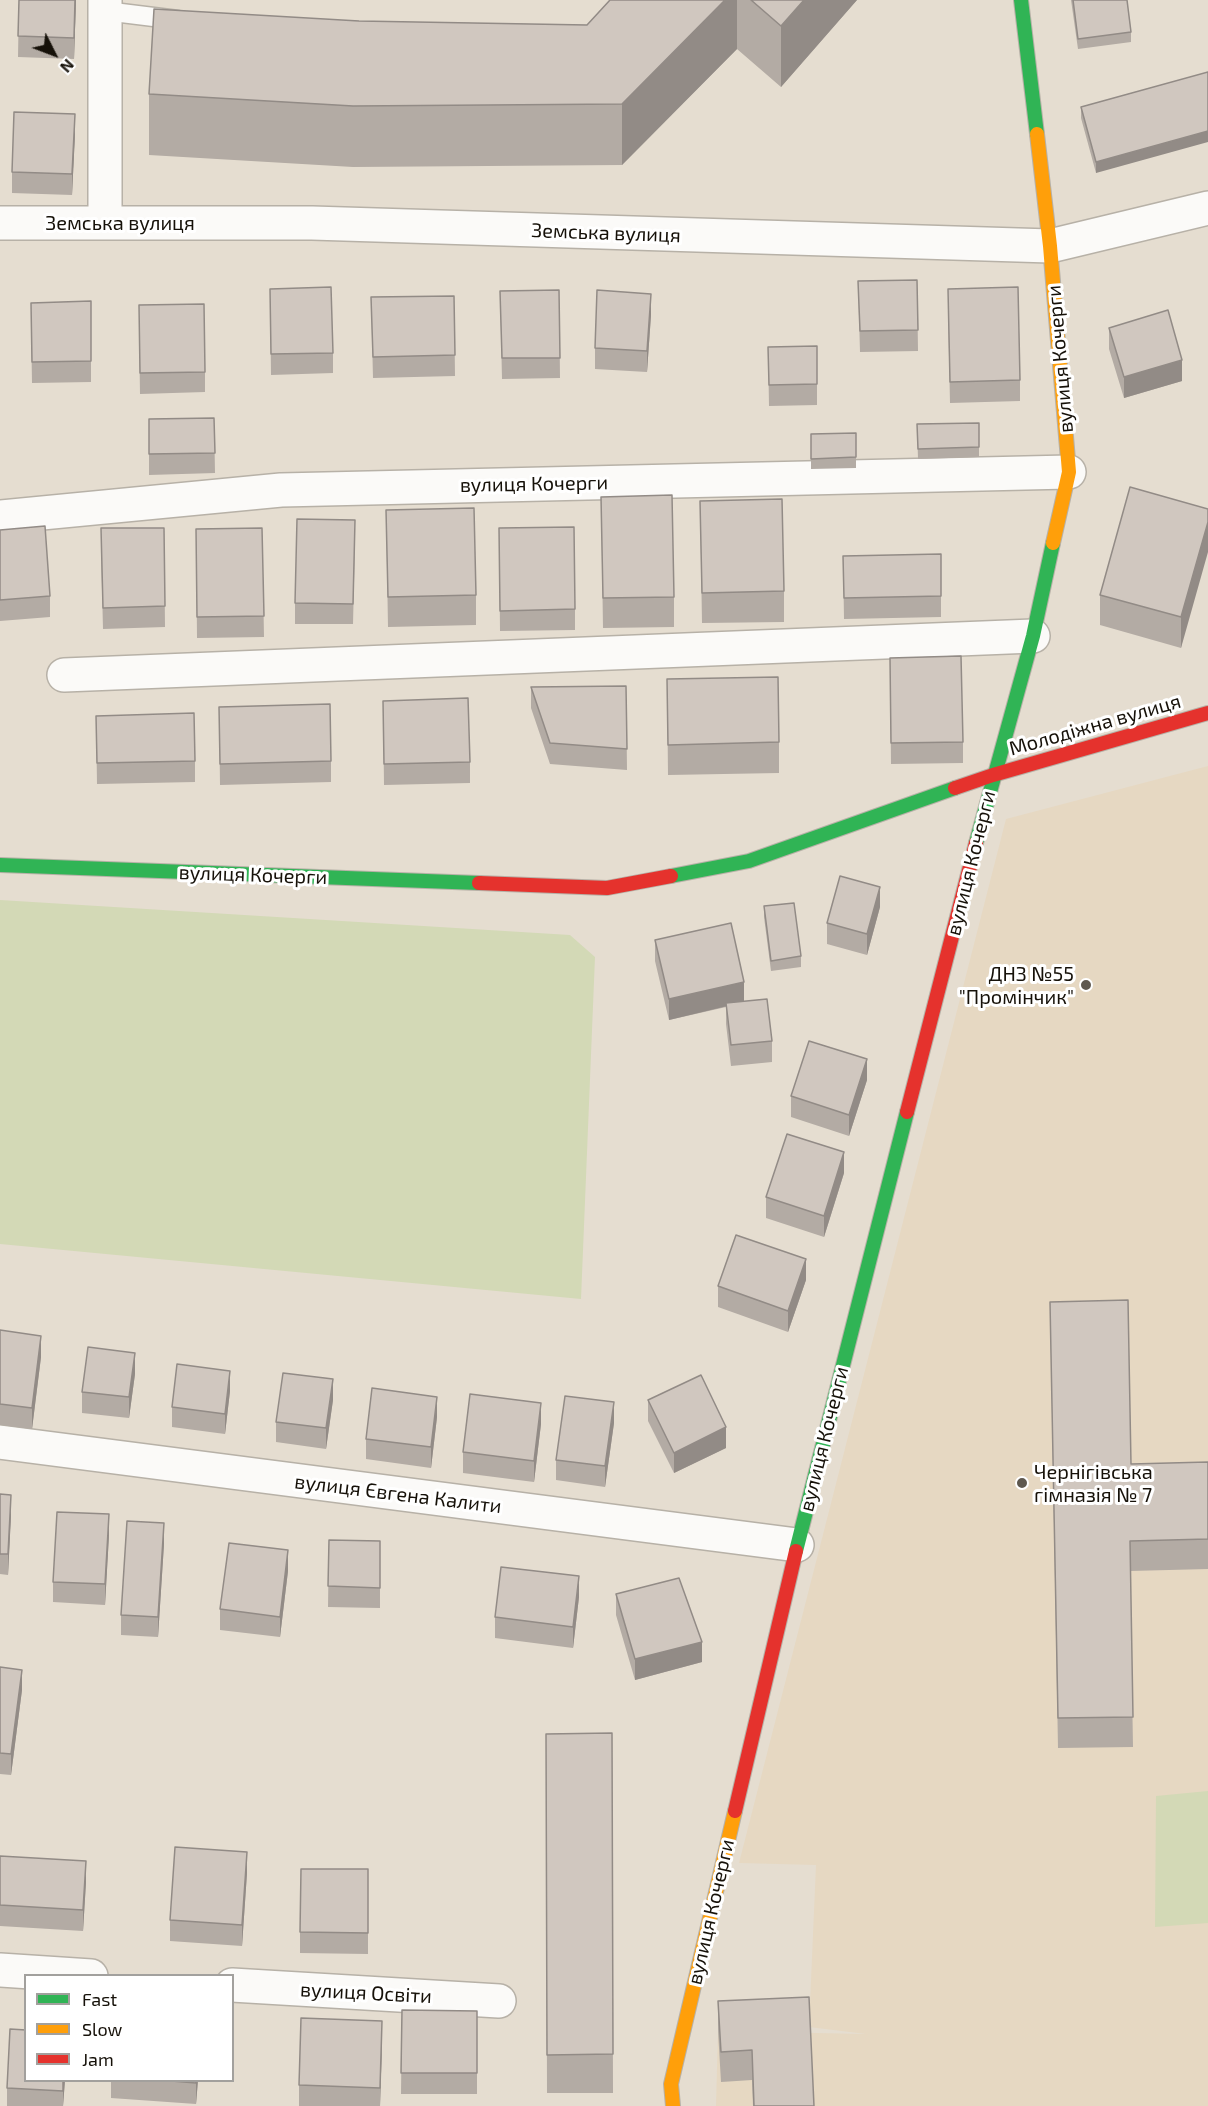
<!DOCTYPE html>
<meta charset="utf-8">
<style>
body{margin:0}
#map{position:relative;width:1208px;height:2106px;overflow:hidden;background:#e5ddd0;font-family:"Exo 2",sans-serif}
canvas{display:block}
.legend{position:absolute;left:24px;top:1974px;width:210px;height:108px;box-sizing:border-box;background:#fff;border:2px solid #a2a09d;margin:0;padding:8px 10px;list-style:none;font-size:18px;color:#161109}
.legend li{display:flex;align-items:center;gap:12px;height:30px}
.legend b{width:30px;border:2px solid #a2a09d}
.north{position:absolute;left:24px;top:24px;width:60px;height:60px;-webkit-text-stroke:4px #fff;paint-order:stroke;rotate:132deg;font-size:16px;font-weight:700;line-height:24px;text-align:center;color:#161109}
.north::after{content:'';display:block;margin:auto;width:21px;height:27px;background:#161109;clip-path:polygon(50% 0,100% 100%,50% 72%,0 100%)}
</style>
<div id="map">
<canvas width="1208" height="2106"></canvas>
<ul class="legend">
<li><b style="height:8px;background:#30b455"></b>Fast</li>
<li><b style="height:8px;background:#ff9f0a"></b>Slow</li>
<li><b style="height:8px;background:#e5322d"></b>Jam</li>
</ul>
<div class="north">N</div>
</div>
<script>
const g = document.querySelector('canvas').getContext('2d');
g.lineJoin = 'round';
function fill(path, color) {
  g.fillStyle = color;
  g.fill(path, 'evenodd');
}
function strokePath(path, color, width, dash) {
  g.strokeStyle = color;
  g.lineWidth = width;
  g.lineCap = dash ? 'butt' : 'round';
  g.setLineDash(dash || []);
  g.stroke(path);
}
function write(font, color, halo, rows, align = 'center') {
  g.font = font + ' "Exo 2",sans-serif';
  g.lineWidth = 6;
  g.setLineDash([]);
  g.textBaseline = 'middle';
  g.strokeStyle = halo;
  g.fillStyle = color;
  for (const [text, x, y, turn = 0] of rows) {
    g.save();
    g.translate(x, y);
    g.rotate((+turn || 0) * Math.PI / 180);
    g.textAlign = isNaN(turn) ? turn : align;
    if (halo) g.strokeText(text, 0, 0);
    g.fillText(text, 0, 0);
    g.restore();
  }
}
fill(new Path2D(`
 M1208 766V2106H716L718 2031 866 2034 809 2027 816 1865 739 1863 1006 819Z`), '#e6d8c2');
fill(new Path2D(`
 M0 900 570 935 595 957 581 1299 0 1244Z
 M1208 1791V1923L1155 1927 1156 1796Z`), '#d3d9b6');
const lane = new Path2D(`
 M105 11 178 20`);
const street = new Path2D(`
 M0 223H312L1050 246 1208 208
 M105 223V0
 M0 517 281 490 1069 472
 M64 675 1033 636
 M0 1442 797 1545
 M0 1970 91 1976
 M232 1985 499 2001`);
const fast = new Path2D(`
 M1021 0 1037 134
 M976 843 1033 636 1053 543
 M0 865 479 883
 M671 876 749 861 955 788
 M796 1551 907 1112`);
const slow = new Path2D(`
 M1037 134 1050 246 1069 472 1053 543
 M673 2106 671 2084 735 1811`);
const jam = new Path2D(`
 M955 788 993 775 1208 713
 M479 883 607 888 671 876
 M907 1112 976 843
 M735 1811 796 1551`);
strokePath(lane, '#b7b1a7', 21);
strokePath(street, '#b7b1a7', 36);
strokePath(fast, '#b7b1a7', 16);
strokePath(slow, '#b7b1a7', 16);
strokePath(jam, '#b7b1a7', 16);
strokePath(lane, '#fbfaf8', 18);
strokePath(street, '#fbfaf8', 33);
strokePath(fast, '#30b455', 14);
strokePath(slow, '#ff9f0a', 14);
strokePath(jam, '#e5322d', 14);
fill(new Path2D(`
 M19 0H76L74 59 18 57Z
 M610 0H857L781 87 737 49 622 165 353 167 149 155V94L359 21 587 25Z
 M1071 0H1127L1131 32V42L1078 49Z
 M1208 72 1096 173 1081 118V107Z
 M75 134 72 195 12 193V172Z
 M917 280 918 351 860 352 858 281Z
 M270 289 333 353V373L271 375Z
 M559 290 560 378 502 379 500 291Z
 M454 296 455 376 373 378 371 297Z
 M91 301V382L32 383 31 323Z
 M948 310 1020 380V401L950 403Z
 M651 315 647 372 595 369V348Z
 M139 326 205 372V392L140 394Z
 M1109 328 1182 381 1124 398 1109 349Z
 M768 347 817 384V405L769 406Z
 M214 418 215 473 149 475V419Z
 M979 423V457L918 459 917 424Z
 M856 433V468L811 469V434Z
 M601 497 674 597V627L603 628Z
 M700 501 784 591V622L702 623Z
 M1208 509 1181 648 1100 625V595Z
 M386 510 476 595V625L388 627Z
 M164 528 165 627 103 629 101 549Z
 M262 528 264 637 197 638 196 529Z
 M499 528 575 609V630L500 631Z
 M0 530 50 596V617L0 621Z
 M355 541 353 624H295V603Z
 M941 554V617L844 619 843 556Z
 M890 658 963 742V763L891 764Z
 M667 679 779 742V773L668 775Z
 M626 686 627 770 550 764 531 708V687Z
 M383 701 470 762V783L384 785Z
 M219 707 331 761V782L220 785Z
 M96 716 195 761V782L97 784Z
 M764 906 801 956V967L771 971 764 917Z
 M880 907 867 955 827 944V923Z
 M655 940 744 1001 772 1041V1062L731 1066 726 1024V1007L669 1020 655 961Z
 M867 1080 849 1136 791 1117V1096Z
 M844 1173 824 1237 766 1218V1197Z
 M806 1280 788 1332 718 1307V1286Z
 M1050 1302 1131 1464 1208 1462V1569L1130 1571 1133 1747 1058 1748Z
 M0 1330 41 1357 32 1429 0 1425Z
 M135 1374 129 1418 82 1413V1392Z
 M230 1391 225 1434 172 1427V1407Z
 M333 1400 326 1449 276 1442V1422Z
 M648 1400 726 1448 674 1473 648 1421Z
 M437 1417 431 1468 366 1459V1439Z
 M614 1423 605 1487 556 1480V1460Z
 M541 1424 534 1482 463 1473V1452Z
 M0 1494 11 1515 8 1575 0 1574Z
 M109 1535 105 1605 53 1602V1582Z
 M329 1540 380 1541V1608L328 1607Z
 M164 1544 158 1637 121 1635V1615Z
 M288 1571 280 1637 220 1630V1609Z
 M616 1594 702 1662 635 1680 616 1615Z
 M579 1597 573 1648 495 1638V1617Z
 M0 1667 22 1690 11 1775 0 1774Z
 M612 1733 613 2093H547L546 1734Z
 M0 1856 86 1882 83 1931 0 1926Z
 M368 1869V1954L300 1953V1932Z
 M247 1873 242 1946 170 1941V1920Z
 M718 2001 814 2106H753L752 2080 721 2082 718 2031Z
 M402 2010 477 2011V2094H401Z
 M382 2042 380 2106H299V2085Z
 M65 2080 63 2106H7V2088Z
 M111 2080H198L196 2104 111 2098Z`), '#b3aba4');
fill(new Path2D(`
 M75 0H76L74 59V38Z
 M725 0H737V49L622 165V104Z
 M804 0H857L781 87V26Z
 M75 114V134L72 195V174Z
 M1208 131V142L1096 173V162Z
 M651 294V315L647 372V351Z
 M1182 360V381L1124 398V377Z
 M1208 522V552L1181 648V617Z
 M880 887V907L867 955V934Z
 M744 982V1002L669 1020V999Z
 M867 1059V1080L849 1136V1115Z
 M844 1152V1173L824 1237V1216Z
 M806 1259V1280L788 1332V1311Z
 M41 1336V1357L32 1429V1408Z
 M135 1353V1374L129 1418V1397Z
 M230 1371V1391L225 1434V1414Z
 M333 1379V1400L326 1449V1428Z
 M437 1397V1417L431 1468V1447Z
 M614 1402V1423L605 1487V1466Z
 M541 1403V1424L534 1482V1461Z
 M726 1427V1448L674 1473V1453Z
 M11 1495V1515L8 1575V1554Z
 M109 1514V1535L105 1605V1584Z
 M164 1523V1544L158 1637V1617Z
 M288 1550V1571L280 1637V1617Z
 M579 1576V1597L573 1648V1627Z
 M702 1642V1662L635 1680V1659Z
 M22 1670V1690L11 1775V1754Z
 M247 1852V1873L242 1946V1925Z
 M86 1861V1882L83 1931V1910Z
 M382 2021V2042L380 2106V2088Z
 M63 2080H65L63 2106Z
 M196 2080H198L196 2104Z`), '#928b86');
const building = new Path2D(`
 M19 0H75L74 38 18 36Z
 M610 0H725L622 104 353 106 149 94 154 9 359 21 587 25Z
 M751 0H804L781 26Z
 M1073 0H1127L1131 32 1078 39Z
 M1208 72V131L1096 162 1081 107Z
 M14 112 75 114 72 174 12 172Z
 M917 280 918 330 860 331 858 281Z
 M331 287 333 353 271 354 270 289Z
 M1018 287 1020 380 950 382 948 289Z
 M559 290 560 358H502L500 291Z
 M597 290 651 294 647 351 595 348Z
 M454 296 455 355 373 357 371 297Z
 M91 301V361L32 362 31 303Z
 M204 304 205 372 140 373 139 305Z
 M1168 310 1182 360 1124 377 1109 328Z
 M817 346V384L769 385 768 347Z
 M214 418 215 453 149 454V419Z
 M979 423V447L918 449 917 424Z
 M856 433V457L811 459V434Z
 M1130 487 1208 509V522L1181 617 1100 595Z
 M672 495 674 597 603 598 601 497Z
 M782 499 784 591 702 593 700 501Z
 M474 508 476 595 388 597 386 510Z
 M297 519 355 520 353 604 295 603Z
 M45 526 50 596 0 600V530Z
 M574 527 575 609 500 611 499 528Z
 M101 528H164L165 606 103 608Z
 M262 528 264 616 197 617 196 529Z
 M941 554V596L844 598 843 556Z
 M961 656 963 742 891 743 890 658Z
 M778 677 779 742 668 745 667 679Z
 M626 686 627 749 550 743 531 687Z
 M468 698 470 762 384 764 383 701Z
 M330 704 331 761 220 764 219 707Z
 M194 713 195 761 97 763 96 716Z
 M840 876 880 887 867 934 827 923Z
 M794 903 801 956 771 961 764 906Z
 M731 923 744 982 669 999 655 940Z
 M767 999 772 1041 731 1045 726 1003Z
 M809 1041 867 1059 849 1115 791 1096Z
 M787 1134 844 1152 824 1216 766 1197Z
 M736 1235 806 1259 788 1311 718 1286Z
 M1128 1300 1131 1464 1208 1462V1539L1130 1541 1133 1717 1058 1718 1050 1302Z
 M0 1330 41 1336 32 1408 0 1404Z
 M88 1347 135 1353 129 1397 82 1392Z
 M177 1364 230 1371 225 1414 172 1407Z
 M283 1373 333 1379 326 1428 276 1422Z
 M701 1375 726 1427 674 1453 648 1400Z
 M372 1388 437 1397 431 1447 366 1439Z
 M470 1394 541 1403 534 1461 463 1452Z
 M565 1396 614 1402 605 1466 556 1460Z
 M0 1494 11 1495 8 1554H0Z
 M57 1512 109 1514 105 1584 53 1582Z
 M127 1521 164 1523 158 1617 121 1615Z
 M329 1540 380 1541V1588L328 1586Z
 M229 1543 288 1550 280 1617 220 1609Z
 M501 1567 579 1576 573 1627 495 1617Z
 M679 1578 702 1642 635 1659 616 1594Z
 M0 1667 22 1670 11 1754 0 1753Z
 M612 1733 613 2054 547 2055 546 1734Z
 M175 1847 247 1852 242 1925 170 1920Z
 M0 1856 86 1861 83 1910 0 1905Z
 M301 1869H368V1933L300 1932Z
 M809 1997 814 2106H754L752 2050 721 2052 718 2001Z
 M402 2010 477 2011V2073H401Z
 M301 2018 382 2021 380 2088 299 2085Z
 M10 2029 26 2030V2080H63V2091L7 2088Z
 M159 2080H196V2083Z`);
fill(building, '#d0c7bf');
strokePath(building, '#928b86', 1.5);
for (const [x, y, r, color] of [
 [1086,985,6,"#5e584f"],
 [1022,1483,6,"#5e584f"]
]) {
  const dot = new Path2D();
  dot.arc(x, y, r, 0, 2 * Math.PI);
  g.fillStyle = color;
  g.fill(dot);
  strokePath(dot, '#fff', 2);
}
write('20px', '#161109', '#fff', [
 ["Земська вулиця",120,223],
 ["Земська вулиця",606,233,2],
 ["вулиця Кочерги",1060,359,-95],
 ["вулиця Кочерги",534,484,-1],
 ["Молодіжна вулиця",1095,725,-16],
 ["вулиця Кочерги",971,863,-76],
 ["вулиця Кочерги",253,875,2],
 ["вулиця Кочерги",824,1439,-76],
 ["вулиця Євгена Калити",398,1494,7],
 ["вулиця Кочерги",711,1912,-77],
 ["вулиця Освіти",366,1993,3]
]);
write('20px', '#161109', '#fff', [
 ["ДНЗ №55",1074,974],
 ["\"Промінчик\"",1074,997],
 ["Чернігівська",1034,1472,"left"],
 ["гімназія № 7",1034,1495,"left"]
], 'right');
</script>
